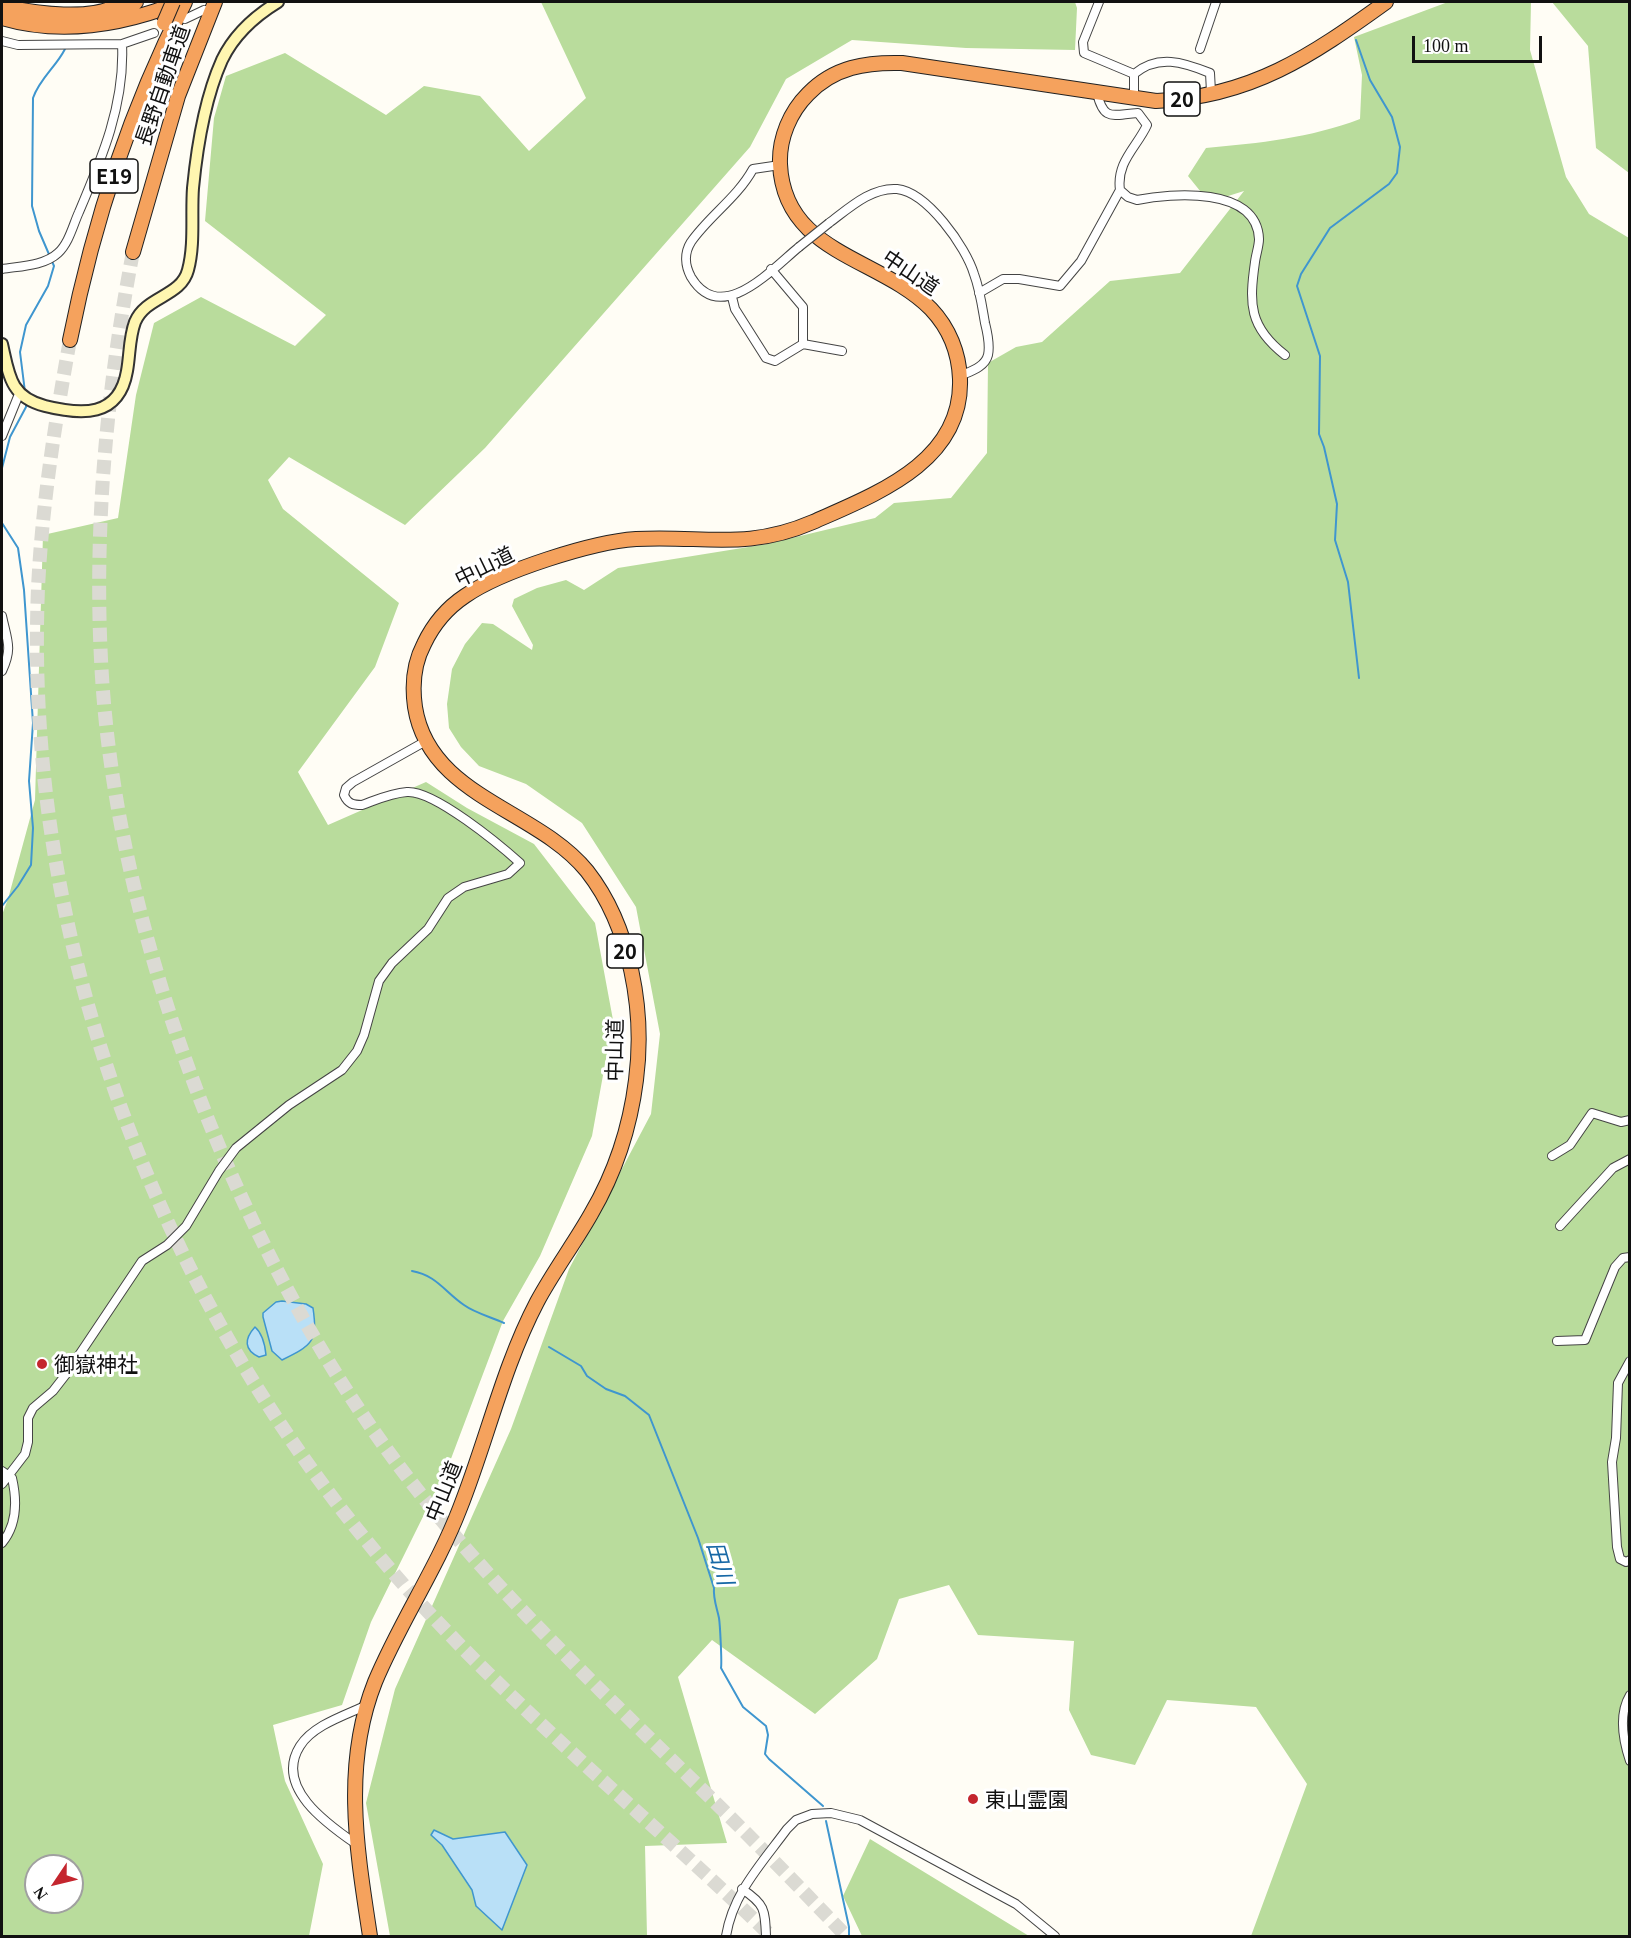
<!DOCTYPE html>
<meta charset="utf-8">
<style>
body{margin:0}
#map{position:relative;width:1631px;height:1938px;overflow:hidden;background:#fffdf5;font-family:Georgia,serif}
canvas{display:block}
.frame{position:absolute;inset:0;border:3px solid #111;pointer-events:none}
.north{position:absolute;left:24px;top:1854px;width:60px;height:60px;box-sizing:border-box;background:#fff;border:2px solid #a0a0a0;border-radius:50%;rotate:235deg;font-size:16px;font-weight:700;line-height:24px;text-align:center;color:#111}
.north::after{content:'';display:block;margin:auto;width:21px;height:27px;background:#c4262e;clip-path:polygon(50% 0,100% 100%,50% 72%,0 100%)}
.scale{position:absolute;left:1412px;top:36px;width:130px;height:27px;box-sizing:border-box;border:3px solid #111;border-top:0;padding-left:8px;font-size:18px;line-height:21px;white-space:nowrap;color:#111;-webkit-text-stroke:4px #fff;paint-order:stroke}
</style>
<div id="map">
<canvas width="1631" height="1938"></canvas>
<div class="frame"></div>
<div class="north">N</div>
<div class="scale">100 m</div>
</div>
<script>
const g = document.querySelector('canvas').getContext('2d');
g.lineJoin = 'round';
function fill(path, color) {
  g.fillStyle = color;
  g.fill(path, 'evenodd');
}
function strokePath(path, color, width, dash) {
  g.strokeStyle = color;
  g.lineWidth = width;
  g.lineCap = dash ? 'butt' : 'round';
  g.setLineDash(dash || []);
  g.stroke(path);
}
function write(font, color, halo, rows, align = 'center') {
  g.font = font + ' Georgia,"Noto Sans JP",serif';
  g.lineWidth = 6;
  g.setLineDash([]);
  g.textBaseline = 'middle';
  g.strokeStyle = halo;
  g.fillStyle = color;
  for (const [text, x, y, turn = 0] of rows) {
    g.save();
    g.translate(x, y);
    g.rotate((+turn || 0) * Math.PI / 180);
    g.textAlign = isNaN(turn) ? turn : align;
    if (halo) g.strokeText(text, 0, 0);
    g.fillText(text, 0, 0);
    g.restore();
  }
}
fill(new Path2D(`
 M541 2H1075L1077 8 1075 50 966 48 852 40 786 79 750 147 485 448 405 525 289 457 268 480 283 509 399 603 375 667 298 772 328 825 426 782 467 808 534 844 595 923 613 1020 592 1136 540 1256 503 1321 449 1464 371 1622 342 1705 273 1725 285 1781 323 1864 309 1936H2V915L8 899 35 800 43 535 118 518 136 395 154 323 201 297 295 346 326 315 205 221 214 118 226 76 285 53 386 115 424 86 480 96 529 151 586 98ZM36 1866H72V1902H36Z
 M1448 2H1531L1530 50 1566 177 1589 214 1629 238V1936H1251L1307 1784 1256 1707 1167 1700 1135 1765 1091 1755 1069 1710 1074 1641 978 1635 949 1585 899 1599 877 1659 815 1714 712 1640 678 1677 727 1843 645 1846 647 1936H390L366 1803 395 1689 511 1429 569 1269 651 1114 660 1034 636 907 582 823 526 784 479 766 461 747 449 728 447 704 452 669 465 644 482 623 493 624 532 650 533 645 512 606 514 599 537 588 566 580 584 590 618 568 767 544 875 518 894 503 951 498 987 453 988 363 1016 347 1042 342 1110 281 1180 273 1244 191 1209 202 1188 176 1206 148C1260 143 1310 138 1360 119L1362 75 1354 37Z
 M1552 2H1629V173L1596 148 1588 46Z
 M870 1839 1029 1936H862L843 1896Z`), '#b9dc9c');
const water = new Path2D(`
 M282 1301 306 1304 313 1308C318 1342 312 1345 282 1360L272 1351 263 1317V1313L276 1302Z
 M255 1327C263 1334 265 1345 266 1355L259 1357C244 1350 244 1339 255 1327Z
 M434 1830 453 1839 505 1832 527 1865 502 1930 476 1906 472 1890 442 1845 431 1835Z`);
fill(water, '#b9e0f7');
strokePath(water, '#3f96cf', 1.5);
strokePath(new Path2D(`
 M1356 40 1370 80 1392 117 1400 147 1397 173 1389 184 1330 228 1301 274 1297 286 1320 356 1319 434 1324 447 1337 504 1335 540 1348 582 1359 678
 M25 392 20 352 26 325 48 286 54 266 39 231 32 206 33 98C40 78 56 67 65 49
 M2 468 10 437 26 407V401
 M2 523 18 548 24 590 33 723 29 781 33 828 31 865 18 886 2 906
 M412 1271C436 1275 445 1292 464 1305 475 1313 491 1317 504 1323
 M549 1347 581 1366 587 1376 606 1389 625 1396 649 1415 698 1538 714 1588C713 1599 717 1608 719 1618 720 1624 722 1662 721 1668L743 1707 766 1726 768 1735 765 1754 769 1759 823 1806
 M826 1821 849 1927V1936`), '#3f96cf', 2);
strokePath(new Path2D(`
 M133 252C106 392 93 535 102 677 119 945 242 1260 405 1474 487 1582 586 1676 683 1771 739 1825 793 1880 846 1936
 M70 340C55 423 42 505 38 588 23 950 165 1314 403 1584 515 1711 650 1818 771 1936`), '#dbdad3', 14, [14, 7]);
const street = new Path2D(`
 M1099 2 1083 42 1084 53 1134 74V98
 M185 19 204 10
 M2 41 18 45 122 44 154 33
 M1200 49 1216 2
 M1134 74C1158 54 1183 62 1210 73L1211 92
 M1097 93C1104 123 1114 114 1138 113L1147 125C1137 147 1116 162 1120 190L1128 197 1137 200C1171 193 1257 186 1259 239 1259 246 1256 254 1255 262 1249 304 1249 327 1285 355
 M780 165 753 169C737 198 709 216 691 242 684 253 685 266 691 277 721 327 772 269 799 247
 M829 223C848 209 871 187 897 189 927 192 966 247 974 274 980 290 982 306 985 323 987 331 990 346 988 355 985 367 971 371 960 376
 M2 269C20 266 44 266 58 253 69 243 73 225 79 212 102 158 125 104 122 44
 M771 269 803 307V344
 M979 293 1003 279H1019L1060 286 1081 261 1120 190
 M732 297 735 309 766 358 775 361 803 344 842 351
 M2 436 19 394
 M2 616C7 640 13 648 2 671
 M1552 1156 1570 1145 1592 1113 1621 1122 1630 1120
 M1560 1226 1613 1168 1630 1159
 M1557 1341 1585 1340 1615 1267 1623 1258 1630 1257
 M1630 1361 1618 1383 1616 1438 1612 1462 1617 1547 1620 1559 1626 1562 1630 1560
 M2 1471 12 1478C17 1500 17 1525 2 1543
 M2 1484 25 1454 28 1442V1418L33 1408 53 1391 67 1373 142 1261 167 1245 186 1226 219 1171 236 1148 289 1105 342 1070 357 1051 364 1035 379 981 392 963 428 929 448 898 464 887 508 874 520 863C500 845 434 790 407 792 391 793 376 800 362 805 353 805 348 804 344 795L346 788 353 782 426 741
 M1630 1695C1618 1715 1623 1740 1630 1761
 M356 1844C327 1824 274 1787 300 1746 313 1725 346 1715 367 1705
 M742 1889C765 1904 765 1910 766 1936
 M726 1936C733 1893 762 1863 787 1829L796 1820 812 1814 831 1813 860 1820 1016 1904 1055 1936`);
const secondary = new Path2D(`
 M2 344C9 375 10 397 45 406 81 415 119 418 127 371 130 355 129 338 135 322 146 296 181 297 188 270 195 244 191 215 193 188 197 147 205 98 222 60 234 35 255 16 278 2`);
const highway = new Path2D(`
 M2 6C33 13 95 23 123 2
 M117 16 126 12 136 2
 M2 18C60 35 122 25 178 3
 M133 252 178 96 215 2
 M70 340C93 224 131 108 185 2
 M370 1936C357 1851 342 1765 375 1682 400 1622 437 1568 460 1508 487 1440 503 1367 537 1302 553 1272 574 1244 591 1214 615 1173 630 1128 636 1080 645 1012 631 927 587 871 537 809 429 797 415 707 412 686 414 663 424 644 433 625 447 608 465 596 501 571 592 542 636 539 703 535 746 551 813 522 876 494 963 462 960 379 959 353 949 328 931 309 880 257 784 254 780 164 779 138 790 112 808 94 834 67 866 62 902 63L1156 101C1251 97 1311 56 1386 2`);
strokePath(street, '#444', 10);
strokePath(secondary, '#333', 14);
strokePath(highway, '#222', 16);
strokePath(street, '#fff', 8);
strokePath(secondary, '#fff6b0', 10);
strokePath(highway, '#f5a25d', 14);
const streetBridge = new Path2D(`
 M799 247 829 223`);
const highwayBridge = new Path2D(`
 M164 23 173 2`);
strokePath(streetBridge, '#444', 10, []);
strokePath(highwayBridge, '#222', 16, []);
strokePath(streetBridge, '#fff', 8);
strokePath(highwayBridge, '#f5a25d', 14);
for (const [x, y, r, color] of [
 [42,1364,6,"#c4262e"],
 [973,1799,6,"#c4262e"]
]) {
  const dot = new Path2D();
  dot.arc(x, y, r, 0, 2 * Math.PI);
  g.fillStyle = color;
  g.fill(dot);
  strokePath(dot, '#fff', 2);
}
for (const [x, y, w] of [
 [1182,99,36],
 [114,176,48],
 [625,951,36]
]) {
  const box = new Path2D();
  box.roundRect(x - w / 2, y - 17, w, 34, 4.5);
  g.fillStyle = '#fff';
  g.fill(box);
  strokePath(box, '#111', 1.5);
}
write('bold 20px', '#111', null, [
 ["20",1182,99],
 ["E19",114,176],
 ["20",625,951]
]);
write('21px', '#111', '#fff', [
 ["長野自動車道",162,85,-71],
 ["中山道",911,272,34],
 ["中山道",484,566,-26],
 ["中山道",614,1050,-89],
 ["中山道",443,1491,-68]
]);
write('21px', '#111', '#fff', [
 ["御嶽神社",54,1364],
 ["東山霊園",985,1799]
], 'left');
write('italic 22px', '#1768a6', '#fff', [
 ["田川",721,1563,74]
]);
</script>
